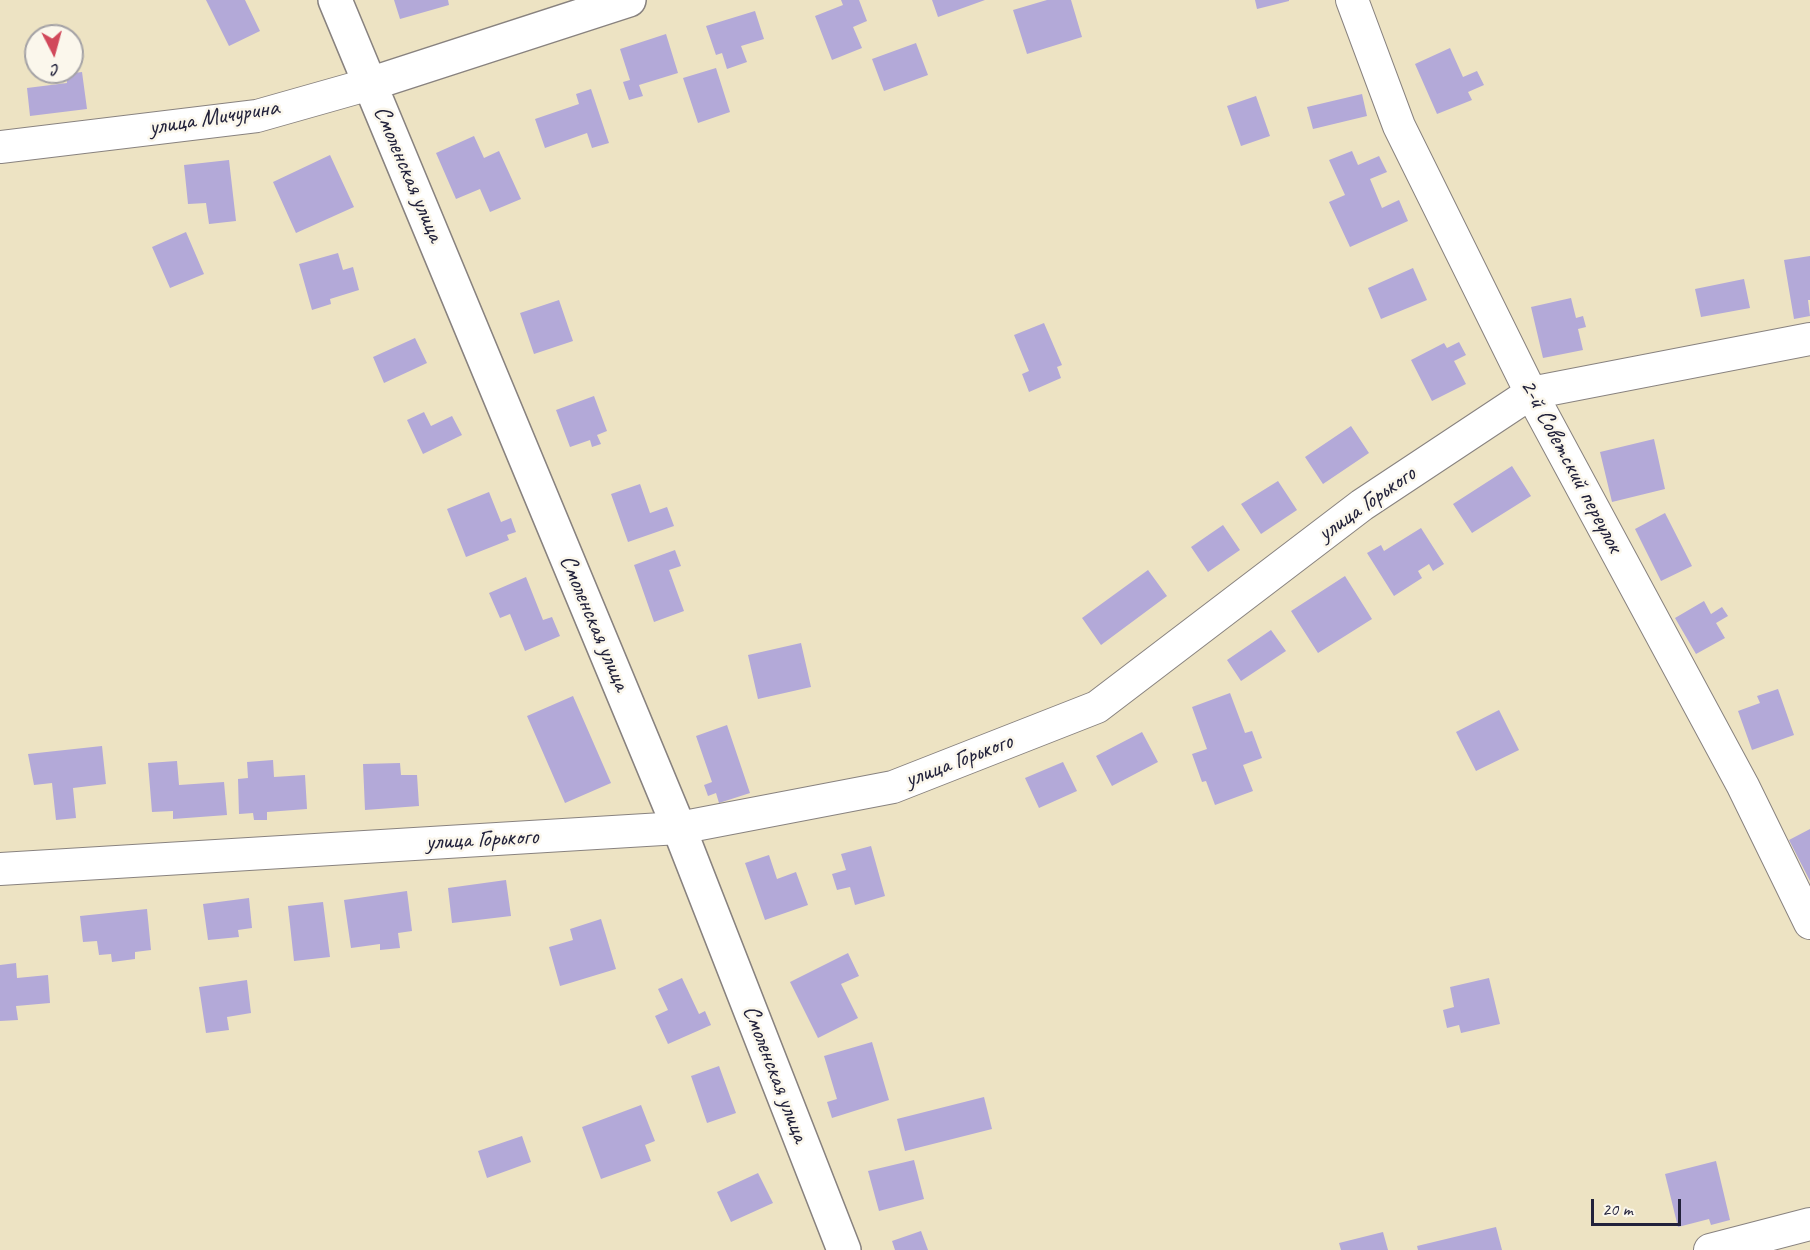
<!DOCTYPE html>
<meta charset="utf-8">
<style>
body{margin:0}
#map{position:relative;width:1810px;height:1250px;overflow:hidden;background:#ede3c3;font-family:Caveat,sans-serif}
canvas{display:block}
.north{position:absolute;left:24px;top:24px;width:60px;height:60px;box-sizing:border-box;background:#fbf7ec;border:2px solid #a4a2a5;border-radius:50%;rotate:174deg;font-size:16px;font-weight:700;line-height:24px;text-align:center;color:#22223b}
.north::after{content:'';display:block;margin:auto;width:21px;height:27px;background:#d1495b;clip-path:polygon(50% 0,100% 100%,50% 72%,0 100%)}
.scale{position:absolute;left:1591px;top:1199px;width:90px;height:27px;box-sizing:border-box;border:3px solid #22223b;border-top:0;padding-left:8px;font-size:18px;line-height:21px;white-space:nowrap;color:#22223b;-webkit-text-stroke:4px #fbf7ec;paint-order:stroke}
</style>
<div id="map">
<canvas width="1810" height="1250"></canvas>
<div class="north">С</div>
<div class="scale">20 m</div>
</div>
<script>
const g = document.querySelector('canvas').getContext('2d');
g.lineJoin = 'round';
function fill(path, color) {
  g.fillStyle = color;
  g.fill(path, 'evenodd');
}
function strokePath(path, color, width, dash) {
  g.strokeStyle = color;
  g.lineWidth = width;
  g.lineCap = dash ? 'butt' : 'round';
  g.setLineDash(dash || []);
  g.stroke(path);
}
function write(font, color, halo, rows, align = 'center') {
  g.font = font + ' Caveat,sans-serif';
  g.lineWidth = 5;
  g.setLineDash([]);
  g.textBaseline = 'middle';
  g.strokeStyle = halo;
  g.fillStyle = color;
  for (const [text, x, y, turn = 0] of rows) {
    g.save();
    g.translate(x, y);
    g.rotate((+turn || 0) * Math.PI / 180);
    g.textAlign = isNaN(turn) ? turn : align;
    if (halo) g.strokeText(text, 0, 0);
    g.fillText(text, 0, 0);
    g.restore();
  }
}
fill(new Path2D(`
 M206 0H245L260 31 229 46Z
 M394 0H448L449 5 400 19Z
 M841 0H859L867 21 853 27 862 48 832 60 815 16 843 5Z
 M932 0H985L938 17Z
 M1047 0H1071L1082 37 1027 54 1013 10Z
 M1255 0H1289V1L1257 9Z
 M755 11 764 39 741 46 747 62 727 69 722 53 716 55 706 26Z
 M666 34 678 73 639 85 643 96 629 100 623 82 630 80 620 49Z
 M916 43 928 75 884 91 872 59Z
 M1450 48 1463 77 1477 71 1484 85 1468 92 1472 100 1437 114 1415 64Z
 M716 68 730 112 698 123 683 78Z
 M82 72 87 109 30 116 27 88 67 83 66 74Z
 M591 89 609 143 592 148 587 133 545 148 535 119 579 104 576 94Z
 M1362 94 1367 116 1313 129 1307 107Z
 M1256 96 1270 136 1241 146 1227 106Z
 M474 136 484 158 499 151 521 199 490 212 480 189 456 199 436 153Z
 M1352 151 1358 165 1379 156 1387 172 1370 179 1382 208 1399 200 1408 221 1350 247 1329 202 1345 195 1329 160Z
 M330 155 354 207 296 233 273 182Z
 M229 160 236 221 209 224 206 203 188 204 184 165Z
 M186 232 204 274 170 288 152 247Z
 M338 253 343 270 353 267 359 290 330 299 331 304 312 310 299 264Z
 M1810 256V300H1808L1810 316 1794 319 1784 260Z
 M1413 268 1427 300 1381 319 1368 288Z
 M1744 279 1750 308 1701 317 1695 289Z
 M1571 298 1576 318 1583 316 1586 327 1578 329 1583 350 1543 358 1531 307Z
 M559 300 573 341 534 354 520 313Z
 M1044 323 1062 365 1057 367 1061 378 1029 392 1022 374 1029 371 1014 335Z
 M415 338 427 363 384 383 373 357Z
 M1459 342 1466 355 1454 361 1466 384 1432 401 1411 360 1444 343 1447 348Z
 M594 396 607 431 597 435 601 444 592 447 590 440 570 447 556 410Z
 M424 412 431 426 452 416 462 435 423 454 407 420Z
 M1351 426 1369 453 1323 484 1305 457Z
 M1654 439 1665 489 1612 502 1600 452Z
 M1512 466 1531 496 1472 533 1453 504Z
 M1278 481 1297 510 1261 534 1241 504Z
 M640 484 650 513 667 507 674 526 628 542 611 494Z
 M489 492 501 522 511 518 516 532 507 535 509 540 466 557 447 509Z
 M1665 513 1692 566 1661 581 1635 529Z
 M1223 525 1240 550 1208 572 1191 547Z
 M1421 528 1444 564 1433 571 1429 564 1418 571 1422 578 1394 596 1367 553 1381 545 1384 551Z
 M675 550 681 566 669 570 684 611 654 622 634 565Z
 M1148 570 1167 596 1101 645 1082 618Z
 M1345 576 1372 619 1318 653 1291 611Z
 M526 577 543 620 552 617 560 636 525 651 510 614 500 618 489 593Z
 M1704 601 1711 614 1722 607 1728 616 1716 623 1725 638 1696 654 1675 618Z
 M1271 630 1286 651 1241 681 1227 660Z
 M801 643 811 687 758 699 748 655Z
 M1778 689 1794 735 1752 750 1738 711 1760 703 1757 696Z
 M1230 693 1245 733 1252 731 1262 758 1243 765 1253 791 1215 805 1206 781 1202 782 1192 754 1207 749 1192 707Z
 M573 696 611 783 565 803 527 716Z
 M1499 710 1519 750 1476 771 1456 732Z
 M727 725 750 793 719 803 716 793 708 796 704 785 712 782 696 736Z
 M1142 732 1158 762 1112 786 1096 756Z
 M102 746 106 784 73 788 76 818 56 820 52 783 34 785 28 754Z
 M273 760 274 777 305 775 307 809 267 812V820H254L253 813 239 814 238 779 248 778 247 762Z
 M177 761 179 785 224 782 227 815 173 819V811L152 812 148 763Z
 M1063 762 1077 791 1039 808 1025 778Z
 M400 763 401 775H417L419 806 365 810 363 764Z
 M1810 829V881L1789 840Z
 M871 846 885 896 855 905 850 887 837 890 832 874 846 870 841 854Z
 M769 855 777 879 796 872 808 905 765 920 745 863Z
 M506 880 511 916 452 923 448 888Z
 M407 891 412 931 398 933 400 948 380 950V944L351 948 344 900Z
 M249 898 252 928 238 930 239 937 208 940 203 904Z
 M323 902 330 957 294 961 288 906Z
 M147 909 151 950 135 952V959L112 962 111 954 99 955 97 941 83 942 80 916Z
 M601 919 616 969 560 986 549 947 573 940 570 929Z
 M848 953 859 976 841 984 858 1018 818 1038 790 982Z
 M16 963 17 978 48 975 50 1003 16 1006 18 1020 0 1021V965Z
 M682 978 699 1014 705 1011 711 1025 668 1044 655 1016 668 1010 658 989Z
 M1489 978 1500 1024 1461 1033 1459 1025 1447 1028 1443 1010 1454 1007 1450 987Z
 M247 980 251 1013 227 1017 229 1030 206 1033 199 987Z
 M872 1042 889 1100 832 1118 827 1102 837 1099 824 1056Z
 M719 1066 736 1113 707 1123 691 1076Z
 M984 1097 992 1129 905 1151 897 1119Z
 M641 1105 655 1141 645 1145 651 1161 601 1179 582 1127Z
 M522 1136 531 1162 487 1178 478 1151Z
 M914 1160 924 1199 879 1211 868 1171Z
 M1716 1161 1730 1220 1711 1225 1709 1219 1678 1227 1665 1174Z
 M758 1173 773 1203 731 1222 717 1192Z
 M1496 1227 1502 1250H1418L1417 1246Z
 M921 1231 928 1250H895L892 1241Z
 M1383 1232 1388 1250H1341L1339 1243Z`), '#b3a9d8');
const street = new Path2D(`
 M1352 0 1399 126 1531 393 1743 786 1810 923
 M0 147 257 116 370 84
 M0 869 679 828 893 787 1097 707 1362 505 1531 393 1810 339
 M1710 1250 1810 1224`);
const secondary = new Path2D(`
 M335 0 679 828 844 1250
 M370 84 629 0`);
strokePath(street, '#88827f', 34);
strokePath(secondary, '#88827f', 36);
strokePath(street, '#fff', 32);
strokePath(secondary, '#fff', 33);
write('24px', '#22223b', '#fbf7ec', [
 ["улица Мичурина",214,118,-9],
 ["Смоленская улица",408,174,67],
 ["2-й Советский переулок",1571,466,62],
 ["улица Горького",1367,504,-35],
 ["Смоленская улица",594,623,67],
 ["улица Горького",959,761,-21],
 ["улица Горького",482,840,-3],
 ["Смоленская улица",775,1074,69]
]);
</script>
